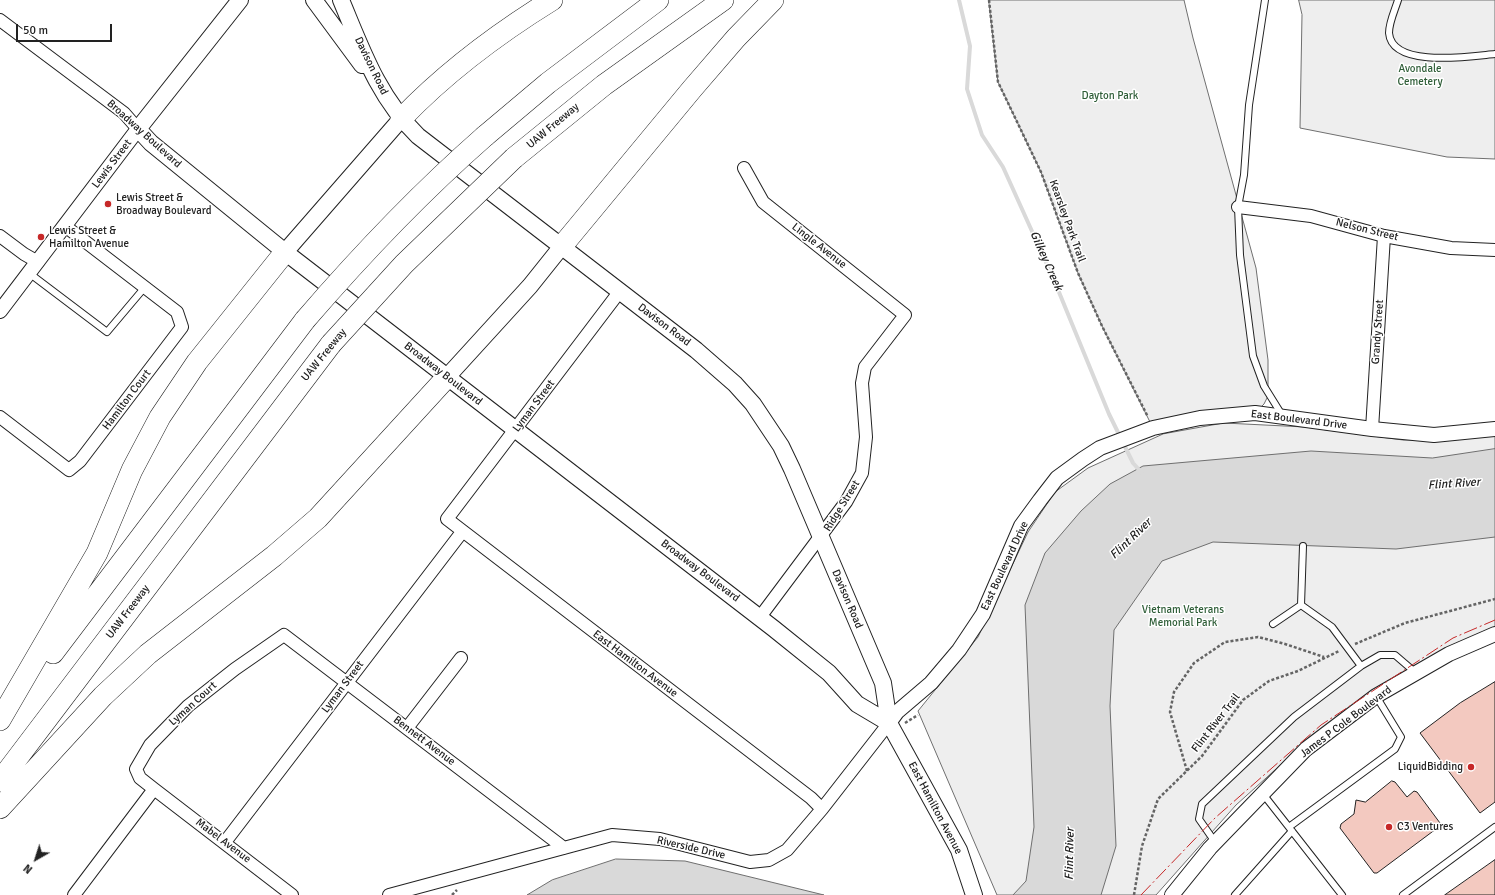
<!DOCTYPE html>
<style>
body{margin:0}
#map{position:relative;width:1495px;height:895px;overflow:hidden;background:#fff;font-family:Signika,sans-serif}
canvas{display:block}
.north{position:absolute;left:16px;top:839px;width:40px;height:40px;-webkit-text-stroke:3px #fff;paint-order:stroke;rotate:219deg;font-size:11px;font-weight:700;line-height:16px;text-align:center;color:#222}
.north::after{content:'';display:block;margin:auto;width:14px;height:18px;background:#222;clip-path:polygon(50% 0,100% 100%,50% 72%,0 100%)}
.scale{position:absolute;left:16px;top:24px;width:96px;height:18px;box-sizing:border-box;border:2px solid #222;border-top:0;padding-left:5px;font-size:12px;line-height:14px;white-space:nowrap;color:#222;-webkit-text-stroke:3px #fff;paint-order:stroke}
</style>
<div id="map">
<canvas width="1495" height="895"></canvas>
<div class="north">N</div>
<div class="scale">50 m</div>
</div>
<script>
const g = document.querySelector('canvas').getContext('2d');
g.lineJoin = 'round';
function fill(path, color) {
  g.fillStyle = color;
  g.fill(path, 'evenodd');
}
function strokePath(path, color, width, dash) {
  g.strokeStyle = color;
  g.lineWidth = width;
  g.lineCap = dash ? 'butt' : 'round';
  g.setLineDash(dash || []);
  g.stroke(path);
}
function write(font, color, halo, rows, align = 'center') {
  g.font = font + ' Signika,sans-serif';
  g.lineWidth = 3;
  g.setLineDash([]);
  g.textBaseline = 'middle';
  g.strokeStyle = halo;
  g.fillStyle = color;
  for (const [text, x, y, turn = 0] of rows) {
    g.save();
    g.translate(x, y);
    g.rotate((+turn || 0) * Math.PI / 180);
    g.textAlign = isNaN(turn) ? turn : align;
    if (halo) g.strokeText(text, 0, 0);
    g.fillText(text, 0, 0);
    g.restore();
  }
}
const green = new Path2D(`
 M989 0H1184L1193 38 1256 268 1268 360V396L1264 404 1255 413 1153 428 1102 326 1078 273 1041 172 998 82Z
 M1299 0H1495V159L1447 157 1300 128 1302 15Z
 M1224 423 1305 427 1403 440 1457 439 1495 431V627L1475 637 1305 743 1236 805 1156 895H997L918 711 978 637 1028 532 1055 492 1088 468 1163 434Z`);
fill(green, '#eee');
strokePath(green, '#6f6f6f', 1);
const water = new Path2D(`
 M1495 449V537L1396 549 1213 542 1162 561 1114 630 1110 706 1116 846 1101 895H1013L1026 881 1034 827 1025 605 1045 553 1081 511 1110 484 1143 466 1311 451 1432 458Z
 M616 859 685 861 824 895H527L552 880Z`);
fill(water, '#d9d9d9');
strokePath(water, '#6f6f6f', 1);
strokePath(new Path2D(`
 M959 0 970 46 967 89 982 135 1003 167 1054 280 1109 414 1133 463 1142 473`), '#d9d9d9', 4);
const building = new Path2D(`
 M1495 682V802L1480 813 1420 733 1460 703Z
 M1392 781 1395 782 1407 797 1414 791 1417 792 1440 823V826L1377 873H1374L1340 828 1341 824 1354 814 1356 800 1365 802Z
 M1495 860V895H1445Z`);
fill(building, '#f3c9c0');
strokePath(building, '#222', 1);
const service = new Path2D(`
 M1265 0 1249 105 1244 175 1238 207 1240 255 1253 356 1264 386 1282 415
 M1398 0C1395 10 1389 22 1389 33 1392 69 1472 56 1495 54
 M29 273 107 332 145 287
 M1303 546 1301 605 1332 627 1361 666
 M1273 624 1301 605
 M1263 794 1342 895
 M1289 827 1395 749 1401 737 1376 696
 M1215 842 1199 819 1202 804 1294 717 1361 666 1380 655H1395L1416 673
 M1235 895 1292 831
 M1403 895 1495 827`);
const minor = new Path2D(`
 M0 20 124 113 138 129
 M744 168 763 202 905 315 865 367 862 383 866 437 862 473 846 502 760 617
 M1238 207 1311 216 1384 236 1451 248 1495 250
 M0 236 24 254 38 262
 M620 291 447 519 811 798 822 809
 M0 417 69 470 80 461 182 327 177 312 65 226
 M1372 429 1384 236
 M407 728 461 658
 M225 842 462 532
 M74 895 154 789
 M292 895 154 789 140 778 136 769 150 745 188 706 235 669 284 635 564 848
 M389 895 612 835 660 839 750 862 769 860 787 850 822 809 889 723`);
const tertiary = new Path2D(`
 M0 311 138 129
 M889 723 897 712 931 683 959 650 983 614 1021 526 1040 500 1057 478 1083 459 1100 448 1153 428 1200 418 1255 413 1372 429 1434 435 1495 429
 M1172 895 1210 848 1306 749 1376 696 1449 654 1495 634`);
const secondary = new Path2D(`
 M240 0 138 129 151 143 285 252 773 628 829 673 857 704 889 723
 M314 0 362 65
 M341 0C362 50 378 97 418 136L696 350 735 384 753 404 781 446 792 469 883 683 889 723 959 850 974 895
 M285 252 401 119
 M447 377 530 286 562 246`);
const motorway = new Path2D(`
 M401 119C446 72 497 34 552 0
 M485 136 548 83 658 0
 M514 158 604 85 723 0
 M562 246 692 89 736 38 773 0
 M53 653 305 320
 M0 720 97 553 132 470 160 417 197 362 285 252
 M0 781 331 344
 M0 808 103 696 148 654 274 556 318 518 447 377`);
strokePath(service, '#222', 8);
strokePath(minor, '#222', 14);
strokePath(tertiary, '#222', 16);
strokePath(secondary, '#222', 18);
strokePath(motorway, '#222', 22);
strokePath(new Path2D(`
 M989 0 998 82 1041 172 1078 273 1102 326 1148 417
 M1355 644 1405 623 1495 599
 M905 723 918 715
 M1187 771 1170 712 1174 692 1194 663 1225 642 1258 637 1285 644 1324 657
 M452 895 457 890
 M1134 895 1142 846 1158 799 1202 756 1243 700 1269 681 1298 671 1339 651`), '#646464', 2.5, [3, 2]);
strokePath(service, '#fff', 6);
strokePath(minor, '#fff', 12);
strokePath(tertiary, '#fff', 14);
strokePath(secondary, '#fff', 16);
strokePath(motorway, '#fff', 21);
const motorwayBridge = new Path2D(`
 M305 320C361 255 420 193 485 136
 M331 344 404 264 514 158`);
strokePath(motorwayBridge, '#222', 22, []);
strokePath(motorwayBridge, '#fff', 21);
strokePath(new Path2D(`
 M1141 895 1215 818 1321 725 1453 638 1495 620`), '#c62828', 1, [14, 3, 2, 3]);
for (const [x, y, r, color] of [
 [108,204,4,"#c62828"],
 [41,237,4,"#c62828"],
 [1471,767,4,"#c62828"],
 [1389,827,4,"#c62828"]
]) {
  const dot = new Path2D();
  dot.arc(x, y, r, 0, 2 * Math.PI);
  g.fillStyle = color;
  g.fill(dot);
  strokePath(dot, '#fff', 1.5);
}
write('11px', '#222', '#fff', [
 ["Davison Road",371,66,64],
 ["UAW Freeway",553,126,-40],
 ["Broadway Boulevard",144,134,42],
 ["Lewis Street",112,164,-53],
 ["Kearsley Park Trail",1067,221,70],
 ["Nelson Street",1367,230,14],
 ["Lingle Avenue",819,246,38],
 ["Davison Road",664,325,37],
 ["Grandy Street",1378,332,-86],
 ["UAW Freeway",324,355,-51],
 ["Broadway Boulevard",443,374,38],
 ["Hamilton Court",127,400,-53],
 ["Lyman Street",534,406,-53],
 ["East Boulevard Drive",1299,420,7],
 ["Ridge Street",842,506,-58],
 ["East Boulevard Drive",1005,566,-65],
 ["Broadway Boulevard",700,571,37],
 ["Davison Road",847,599,67],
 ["UAW Freeway",128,612,-53],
 ["East Hamilton Avenue",635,664,37],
 ["Lyman Street",343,687,-53],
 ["Lyman Court",193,704,-42],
 ["James P Cole Boulevard",1346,722,-37],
 ["Flint River Trail",1216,723,-52],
 ["Bennett Avenue",424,741,37],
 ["East Hamilton Avenue",935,808,62],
 ["Mabel Avenue",223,841,37],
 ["Riverside Drive",691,848,13]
]);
write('11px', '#2f5e38', '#fff', [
 ["Avondale",1420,69],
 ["Cemetery",1420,82],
 ["Dayton Park",1110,96],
 ["Vietnam Veterans",1183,610],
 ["Memorial Park",1183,623]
]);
write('11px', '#222', '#fff', [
 ["Lewis Street &",116,198],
 ["Broadway Boulevard",116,211],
 ["Lewis Street &",49,231],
 ["Hamilton Avenue",49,244],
 ["LiquidBidding",1463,767,"right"],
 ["C3 Ventures",1397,827]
], 'left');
write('italic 12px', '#222', '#fff', [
 ["Gilkey Creek",1046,261,66],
 ["Flint River",1454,484,-4],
 ["Flint River",1131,539,-44],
 ["Flint River",1070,854,-89]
]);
</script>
